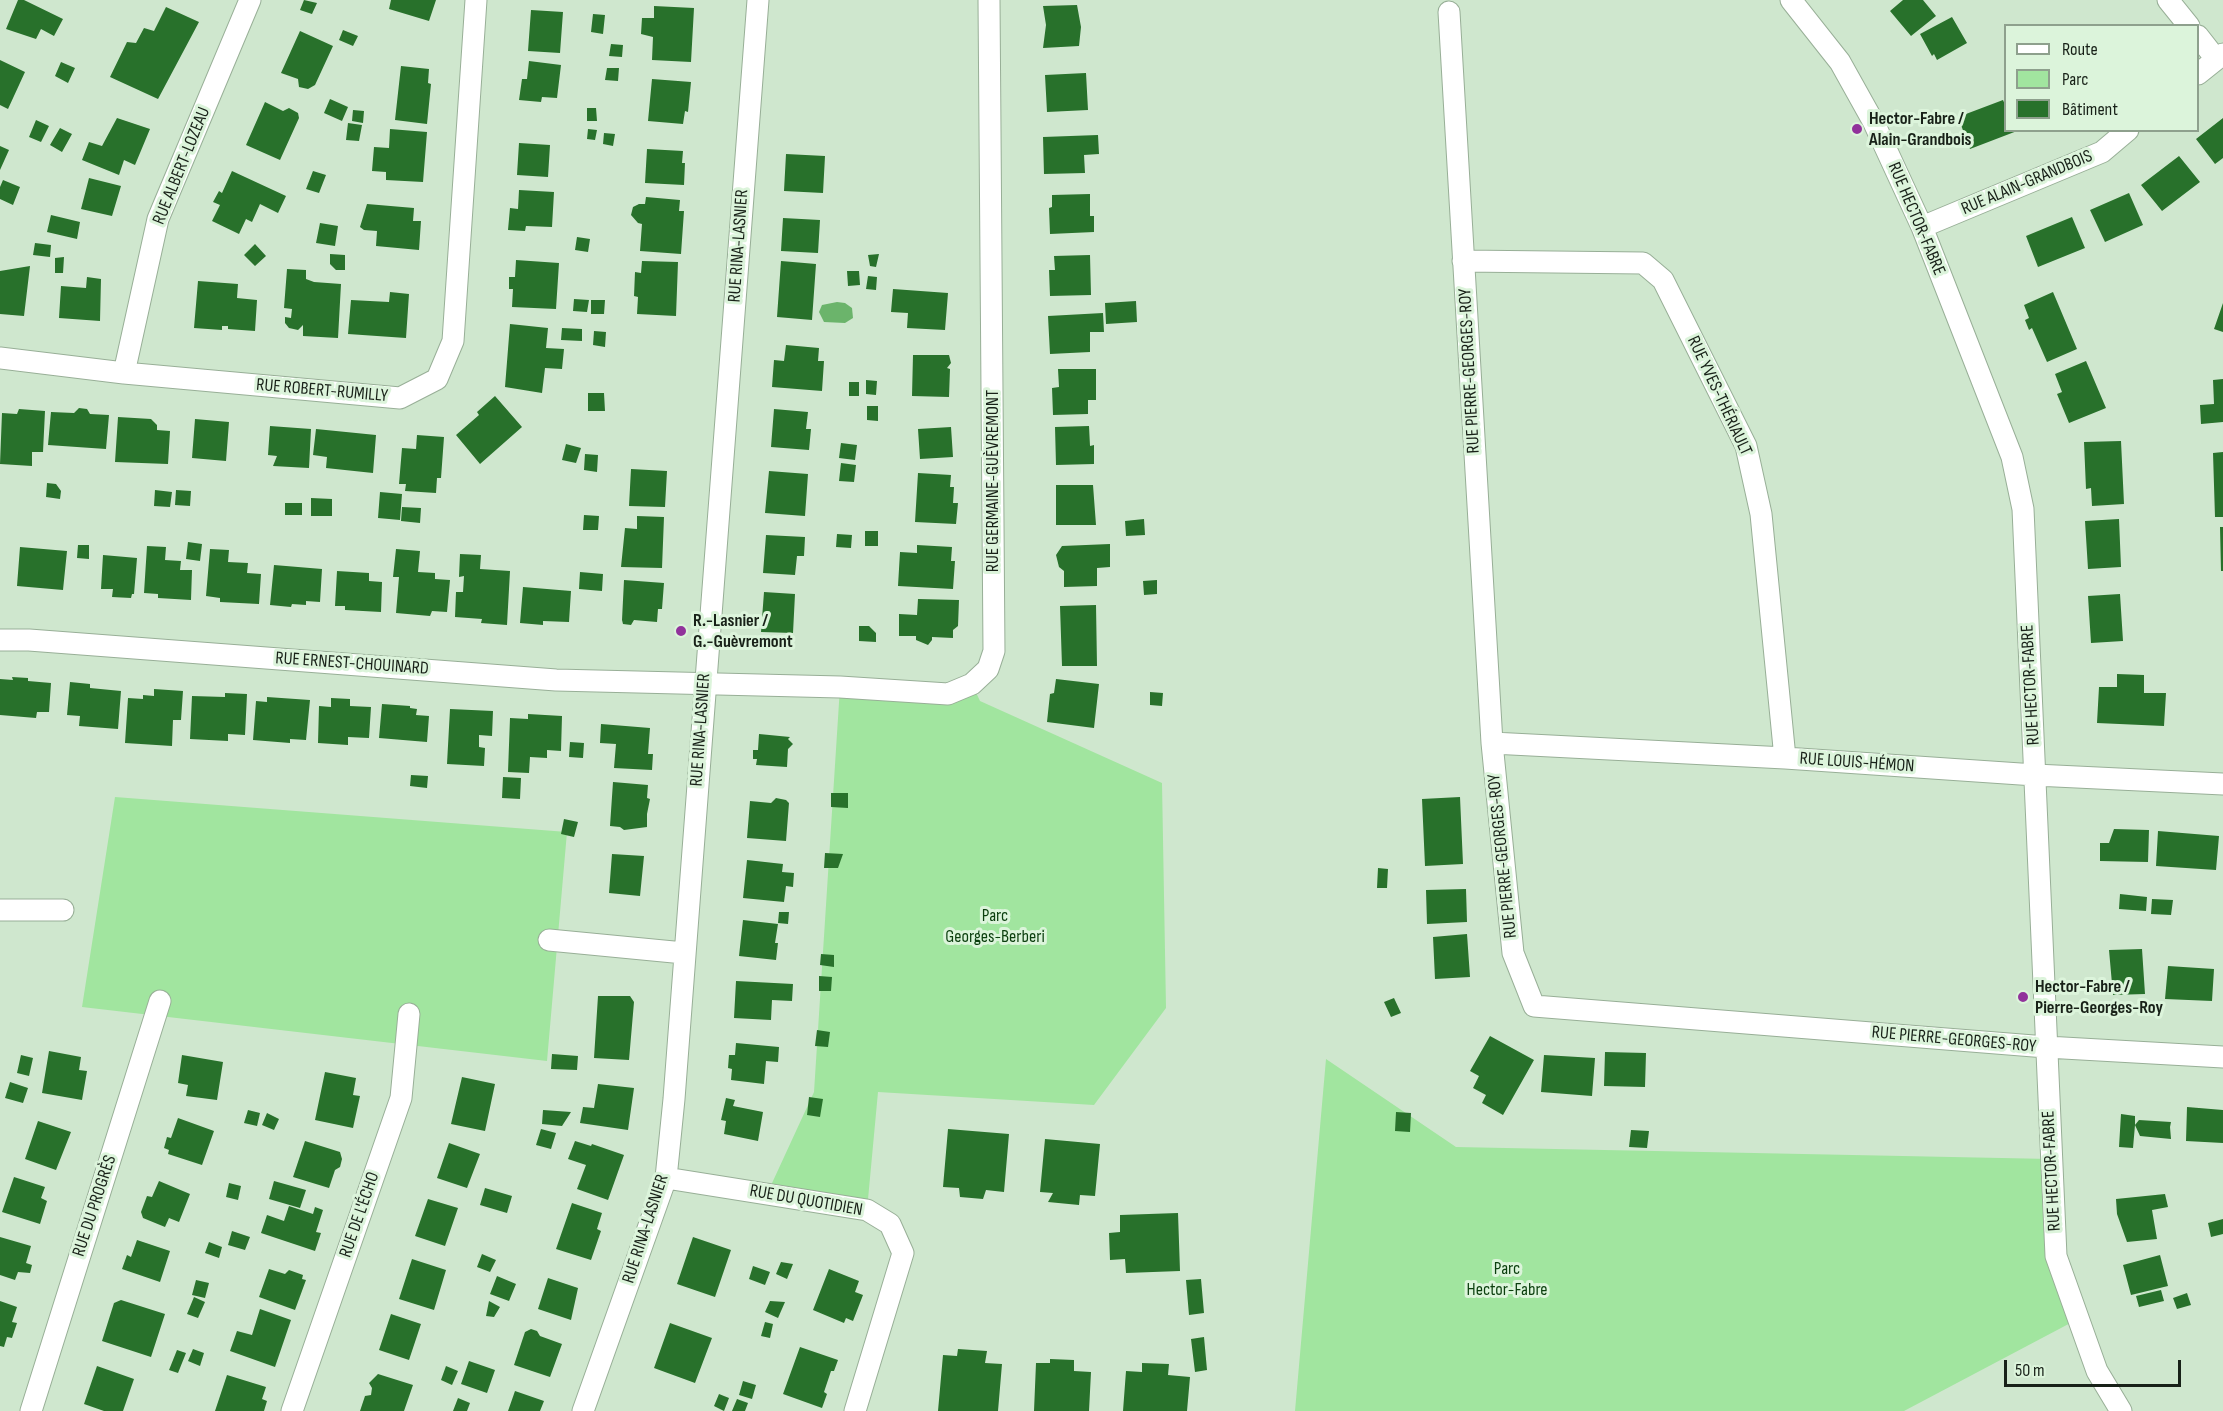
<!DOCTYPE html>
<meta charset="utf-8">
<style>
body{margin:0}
#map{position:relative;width:2223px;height:1411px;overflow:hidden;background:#cfe7ce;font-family:"Sofia Sans Condensed",sans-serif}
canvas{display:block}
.legend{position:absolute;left:2004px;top:24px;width:195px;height:108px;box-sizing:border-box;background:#dcf4db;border:2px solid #8ea08d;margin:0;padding:8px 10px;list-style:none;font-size:18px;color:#182118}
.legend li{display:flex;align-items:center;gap:12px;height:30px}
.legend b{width:30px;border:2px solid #8ea08d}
.scale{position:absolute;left:2004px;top:1360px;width:177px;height:27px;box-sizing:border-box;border:3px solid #182118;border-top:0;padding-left:8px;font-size:18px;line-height:21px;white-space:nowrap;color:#182118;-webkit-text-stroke:4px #dcf4db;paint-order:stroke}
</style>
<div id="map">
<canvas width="2223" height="1411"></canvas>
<ul class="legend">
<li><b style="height:8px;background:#fff"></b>Route</li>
<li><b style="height:16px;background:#a1e59f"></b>Parc</li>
<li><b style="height:16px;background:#28712b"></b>Bâtiment</li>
</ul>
<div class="scale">50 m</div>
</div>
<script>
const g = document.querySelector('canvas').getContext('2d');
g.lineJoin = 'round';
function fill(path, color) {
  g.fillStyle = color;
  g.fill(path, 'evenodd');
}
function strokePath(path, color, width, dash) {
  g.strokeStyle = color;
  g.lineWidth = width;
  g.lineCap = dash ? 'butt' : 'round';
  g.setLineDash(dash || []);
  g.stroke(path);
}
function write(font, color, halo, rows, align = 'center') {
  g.font = font + ' "Sofia Sans Condensed",sans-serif';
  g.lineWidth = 6;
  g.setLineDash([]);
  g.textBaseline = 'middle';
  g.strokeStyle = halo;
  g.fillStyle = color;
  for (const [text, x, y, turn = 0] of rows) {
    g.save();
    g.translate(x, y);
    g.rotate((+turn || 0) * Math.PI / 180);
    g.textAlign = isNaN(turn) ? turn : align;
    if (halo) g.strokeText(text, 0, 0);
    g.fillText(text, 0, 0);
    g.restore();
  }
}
fill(new Path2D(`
 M972 684 980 701 1162 783 1166 1008 1094 1105 878 1092 867 1210 767 1194 814 1092 840 687Z
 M115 797 567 832 547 1061 82 1007Z
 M1326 1059 1456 1147 2051 1159 2056 1256 2078 1319 1904 1411H1295Z`), '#a1e59f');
fill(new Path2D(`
 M837 302 845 303 852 308 853 318 845 323 824 322 819 312 822 305Z`), '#6bb46b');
fill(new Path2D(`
 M18 0H24L63 19 54 36 41 29 36 39 6 29Z
 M304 0 317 3 312 14 300 10Z
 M391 0H436L429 21 389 9Z
 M1903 0H1923L1936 16 1911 36 1890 11Z
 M1077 5 1081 27 1079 46 1043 48 1046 25 1043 6Z
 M654 6 694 8 691 62 652 60 653 37 641 34 642 18H654Z
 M166 7 199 22 158 99 110 77 127 42 136 43 144 28 154 31Z
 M531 10 563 12 560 53 528 51Z
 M593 14 605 15 603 34 591 32Z
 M1952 17 1967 43 1937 60 1934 54 1932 56 1920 34Z
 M343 30 358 36 353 46 339 40Z
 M300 31 333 46 315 85 308 89 299 87 298 79 281 73Z
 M611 44 623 45 622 57 609 56Z
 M0 60 25 72 8 109 0 105Z
 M529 61 561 65 557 98 542 97 541 102 519 100 522 79H527Z
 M61 62 75 68 68 83 55 76Z
 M401 66 429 69 428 83 431 84 427 124 395 120Z
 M607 68H619L618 81 605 80Z
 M1086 73 1088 110 1047 112 1045 75Z
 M652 79 691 82 688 112 685 111 683 124 648 121Z
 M330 99 348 107 342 121 324 113Z
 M2003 100 2006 107V130L2017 131 1970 149 1958 117Z
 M265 102 283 111 289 108 298 113 299 118 280 160 246 145Z
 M587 108H596L597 121H587Z
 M353 110 364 111 363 123 352 121Z
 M117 118 150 129 135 165 124 160 119 175 82 160 89 142 102 146Z
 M2223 118V158L2215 164 2196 139Z
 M36 120 49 126 41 142 29 137Z
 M348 123 362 125 359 141 346 140Z
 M60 128 72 134 62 152 50 145Z
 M390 129 427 132 423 182 386 180V172L372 171 374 147 389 148Z
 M588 129 597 130 595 140 587 139Z
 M604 133 615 134 613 146 603 144Z
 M1098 135 1099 154 1084 155 1085 173 1044 174 1043 137Z
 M519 143 550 145 548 177 517 175Z
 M0 146 9 150 0 170Z
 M647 149 683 151 682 163H685L684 185 645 183Z
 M786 154 825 156 823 193 784 191Z
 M2179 156 2200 182 2162 211 2141 185Z
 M232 171 286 196 278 213 260 204 252 222 246 219 239 234 212 221 220 205 213 202 219 191 222 193Z
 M313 171 326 175 319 193 306 189Z
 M89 178 121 186 112 216 81 209Z
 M3 180 20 187 13 205 0 199V187Z
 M519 190 554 192 552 227 526 226 525 231 508 230 510 208 518 209Z
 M2129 193 2143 225 2105 242 2090 210Z
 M1090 194V216H1094V232L1050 234 1049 208 1052 207V195Z
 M646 197 680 200 679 211H684L681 254 640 251 642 224 638 223 631 215 633 207 639 204H645Z
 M367 204 414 208 413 221H421L419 250 376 246 377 231 364 230 360 227Z
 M51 215 80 222 77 239 47 232Z
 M2072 217 2085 248 2038 267 2026 236Z
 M783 218 820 220 818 253 781 251Z
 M320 223 338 226 335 246 316 243Z
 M577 237 590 239 588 252 575 250Z
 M35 243 51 245 50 257 33 255Z
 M255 244 266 256 255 266 244 255Z
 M330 254 345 255V270H336L330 264Z
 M879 254 876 267 870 266 868 255Z
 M1090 255 1091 295 1050 296 1049 270H1055L1054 256Z
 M64 257 63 273H55V258Z
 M516 260 559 263 556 309 512 307 513 289H509V277H515Z
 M642 261 678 262 676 316 637 314 638 297 634 296 635 272 641 273Z
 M781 261 816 264 812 320 777 317Z
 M30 266 24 316 0 314V271Z
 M287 269 306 270V279L314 282 341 284 338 338 303 336V325L298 330 289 328 285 323V317L291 318 292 309 284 308Z
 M847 271H859L860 285 848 286Z
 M868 276 877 277 876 290 866 289Z
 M87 277 101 279 100 321 59 318 61 286 86 288Z
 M198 281 238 284 237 298 257 300 255 331 228 329V326H222V330L194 328Z
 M893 289 948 293 945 330 907 328 908 313 891 312Z
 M390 292 409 294 406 338 348 334 351 300 389 302Z
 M2053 292 2077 349 2047 362 2032 328 2029 330 2025 320 2029 318 2024 305Z
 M574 299 589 300 587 312 573 311Z
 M591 300H605L604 314H591Z
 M1136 301 1137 322 1106 324 1105 303Z
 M2223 303V332L2214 329Z
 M1103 313 1104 332H1090V352L1050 354 1048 316Z
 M510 324 548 328 546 348 564 349 562 369 545 368 542 393 505 387Z
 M562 328 582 329V341L561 340Z
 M594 331 606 332 605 347 593 345Z
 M786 345 819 348 818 361H824L822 391 772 387 774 360 784 361Z
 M913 355H949L951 363 947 368 950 369 949 397 912 396Z
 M2086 361 2106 408 2069 423 2057 394 2062 392 2055 374Z
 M1058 369H1096V400H1088V414L1053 415 1052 388 1059 387Z
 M2223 379V422L2201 424 2200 405 2214 404 2213 380Z
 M866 380 877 381 876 395 866 394Z
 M849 382H859V396H849Z
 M588 393H604L605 411H588Z
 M495 396 522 427 480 464 456 435 479 415 477 412Z
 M867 406H878V421L867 420Z
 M79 408 87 409 90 414 109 415 106 449 48 445 51 412 74 413Z
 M19 409 45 411 43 452H32V466L0 464 2 413 17 414Z
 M774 409 808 412 806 429H811L809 450 771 447Z
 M118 417 151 419 157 425V430L170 431 168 464 115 462Z
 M195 419 229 422 226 461 192 458Z
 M270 426 311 429 309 468 273 466 277 456 268 455Z
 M1089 426 1090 446 1094 445V464L1056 465 1055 427Z
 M951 427 953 457 920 459 918 429Z
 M316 429 376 435 373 473 326 468 327 457 313 455Z
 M417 435 444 437 441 478H437L436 493 405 491 406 484H399L402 448 416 449Z
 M2121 441 2124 504 2092 506 2091 488 2086 489 2084 442Z
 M841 443 857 445 855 460 839 458Z
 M566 444 581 448 576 463 562 460Z
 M2223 452V517H2215L2213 453Z
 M585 454 598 455 597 472 584 470Z
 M841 463 856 465 854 482 839 481Z
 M631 469 667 471 665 507 629 506Z
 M769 471 808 474 805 516 765 513Z
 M918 473 951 475 950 487H954L953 503H958L956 524 915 522Z
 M47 483 56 484 61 491 60 499 46 497Z
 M1056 485H1093L1096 525H1056Z
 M155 490 172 492 170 507 154 506Z
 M176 490 191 491 190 506 175 505Z
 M380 492 402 494 400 520 378 518Z
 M311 498 332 499V516H311Z
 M285 503H302V515H285Z
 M402 507 421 508 420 523 401 521Z
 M584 515 599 516 598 530H583Z
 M637 516 664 517 662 568 621 567 625 528 637 529Z
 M1144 519 1145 535 1126 536 1125 521Z
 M2119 519 2121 567 2088 569 2085 521Z
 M2220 527H2223V571H2221Z
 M865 531H878V546H865Z
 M837 534 852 535 851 548 836 547Z
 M766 535 805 537 804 556H797L795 575 763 573Z
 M188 542 202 544 200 561 186 559Z
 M1110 544V567L1097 568V586L1064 587V571L1059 567 1056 555 1062 546Z
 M78 545H89V559L77 558Z
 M917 545 952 547 951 561H955L953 589 898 586 900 552 917 553Z
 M147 546 166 547 165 560 181 561 180 570H192L191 600 158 598V594L144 593Z
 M20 547 67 551 63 590 17 586Z
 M210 549 229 550 228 562 248 563 247 573 261 574 259 604 220 602V598L206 596Z
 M396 549 420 551 418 572 435 573V579L450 580 447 612 432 611 430 616 396 613 399 577H393Z
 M460 554 481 555 480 569 510 571 507 625 481 623 482 619 455 617 456 592H463L464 576 459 577Z
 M103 555 137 558 134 594H132L131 598 112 597 113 589H101Z
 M274 565 322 569 320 602 306 601V605L292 604 291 607 270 605Z
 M337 571 369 573V581L382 582 381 612 345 610V606H335Z
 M580 572 603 574 602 591 579 589Z
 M624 580 664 583 662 609H658L657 622 634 620 631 625 623 624 622 620Z
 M1157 580V594L1144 595 1143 581Z
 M523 587 571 591 569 622 543 621V625L520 623Z
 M764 592 795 594 793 633 761 632Z
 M2120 594 2123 641 2091 643 2088 596Z
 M918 599 959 600 958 626 953 630V638L932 637V640L928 645 916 640V636H899V614L917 615Z
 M1096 605 1097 666H1062L1060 606Z
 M859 626H869L876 633V642L859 641Z
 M2117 674 2144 675V693H2166L2164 726 2097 723 2099 687H2117Z
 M12 677 28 678V681L51 683 49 712H37L36 718 0 715V679L13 680Z
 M1056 679 1099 684 1094 728 1047 722 1050 694 1054 693Z
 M70 682 90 684V688L121 691 118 729 79 726 80 716 67 715Z
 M154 689 183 691 181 720H173L172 746 125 743 128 698 143 699V695L154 696Z
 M1150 692 1163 693 1162 706 1150 705Z
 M225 693 247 694 245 735 228 734V741L190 739 192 696 225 697Z
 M267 697 310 700 306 740 290 739V743L253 740 256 701 267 702Z
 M331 698 350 699V706L371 707 369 738 348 737V745L318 743 319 706 331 707Z
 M382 704 410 706V708L417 709 416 715 429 716 427 742 379 738Z
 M450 709 493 711 492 736 479 735V747L485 748 484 766 447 764Z
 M528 714 562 716 561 751 547 750V758L530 757 529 773 508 772 510 718 528 719Z
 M601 724 650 728 648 754H653L652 770 614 768 616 744 600 743Z
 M759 734 790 737 788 739 793 744 788 749 787 767 756 765 757 759H753V750H758Z
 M570 742 584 743 583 758 569 757Z
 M411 775 428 776 427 788 410 786Z
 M503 777 521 778 520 799 502 798Z
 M613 782 648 785 647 798 650 799 647 814V827L624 830 620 827 610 826Z
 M831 793H848V808L831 807Z
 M1460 797 1463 864 1425 866 1422 799Z
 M776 798 786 800 789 803 786 841 747 838 750 801 771 803Z
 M564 819 578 822 574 837 561 834Z
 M2114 829 2149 830 2148 862 2100 861V843H2109Z
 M2158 831 2219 836 2216 870 2156 866Z
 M825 853 843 854 838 868H824Z
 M612 854 644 856 640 896 609 893Z
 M747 860 783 864 782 872 794 873 793 887 786 886 784 902 743 898Z
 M1378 868 1388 869 1387 888H1377Z
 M1466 889 1467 922 1427 924 1426 890Z
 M2120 894 2147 897 2146 911 2119 909Z
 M2152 899 2173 900 2171 915 2151 914Z
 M779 912H789L788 924 778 923Z
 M743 920 778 924 775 943H778L776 960 739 956Z
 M1467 934 1470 977 1435 979 1433 937Z
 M2142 949 2145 994 2113 995 2109 950Z
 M821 954 834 955V967L820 965Z
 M2168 966 2214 969 2212 1001 2165 999Z
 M819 976 832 977 831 991H819Z
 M736 981 793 984 792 1001 772 1000 771 1020 734 1018Z
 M598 996H630L634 1002 629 1060 594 1058Z
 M1394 998 1401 1013 1391 1017 1384 1002Z
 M817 1030 830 1032 828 1047 815 1046Z
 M1490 1036 1534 1060 1503 1115 1482 1103 1486 1095 1473 1088 1479 1076 1470 1071Z
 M736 1043 779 1047 778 1062 766 1061 764 1084 731 1080 732 1069 728 1068 729 1055H735Z
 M49 1051 81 1057 79 1070 87 1071 82 1100 42 1093Z
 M1605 1052 1646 1053 1645 1087 1604 1086Z
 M552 1054 578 1056 577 1070 551 1069Z
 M21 1055 33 1058 29 1076 17 1073Z
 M182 1055 223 1062 217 1100 186 1096 188 1085 178 1083Z
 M1544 1055 1595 1058 1592 1096 1541 1092Z
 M325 1072 356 1078 353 1095 360 1096 353 1128 315 1120Z
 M462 1077 495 1084 485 1131 451 1124Z
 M10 1082 28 1088 23 1103 5 1098Z
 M598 1084 634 1088 628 1130 580 1123 583 1107 594 1108Z
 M809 1097 823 1099 820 1117 807 1115Z
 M726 1098 735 1100 733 1106 763 1112 758 1141 724 1134 726 1121 721 1120Z
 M2187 1107 2223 1110V1143L2186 1141Z
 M248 1110 260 1113 257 1126 244 1123Z
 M543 1110 571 1112 562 1126 542 1124Z
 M1396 1112 1411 1113 1410 1132 1395 1131Z
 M267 1113 279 1119 274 1130 262 1125Z
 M2121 1114 2135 1116V1125L2139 1120 2171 1122 2170 1127 2171 1139 2140 1136 2135 1125 2133 1148 2119 1147Z
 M178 1118 214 1131 202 1165 168 1154 169 1150 164 1148 167 1137 171 1138Z
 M38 1121 71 1132 56 1170 25 1159Z
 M541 1129 556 1133 551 1149 536 1145Z
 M948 1129 1009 1134 1004 1192 986 1190 983 1199 960 1197 959 1188 943 1187Z
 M1631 1130 1649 1131 1647 1148 1629 1147Z
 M1045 1139 1100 1144 1095 1196 1080 1195 1079 1205 1048 1202 1053 1193 1040 1192Z
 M305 1141 340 1152 342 1159 340 1167 335 1170 329 1188 293 1177Z
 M575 1141 591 1146 592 1144 624 1155 608 1200 577 1189 586 1165 568 1159Z
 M449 1143 480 1154 467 1188 437 1178Z
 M14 1177 45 1187 41 1198 47 1201 40 1224 2 1212Z
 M159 1181 190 1194 179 1222 169 1218 165 1227 143 1218 141 1212 147 1196 152 1197Z
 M274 1181 306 1190 300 1208 269 1199Z
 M229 1183 241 1186 238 1200 226 1197Z
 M485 1188 512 1196 507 1213 480 1205Z
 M2165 1194 2168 1207 2152 1210 2157 1239 2127 1242 2117 1214 2116 1199Z
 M428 1199 458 1208 445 1246 415 1236Z
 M572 1203 602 1213 597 1229 601 1231 591 1260 556 1249Z
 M289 1206 313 1214 315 1207 323 1210 316 1232 321 1233 315 1251 261 1233 267 1215 284 1221Z
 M1178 1213 1180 1271 1126 1273 1125 1259 1110 1260 1109 1233 1120 1232V1215Z
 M2223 1219V1234L2211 1237 2208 1223Z
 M232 1231 250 1237 245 1250 228 1245Z
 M0 1237 31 1246 26 1263 32 1265 30 1273 18 1272 15 1280 0 1275Z
 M693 1237 731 1250 715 1297 677 1284Z
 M137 1240 170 1251 160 1282 122 1269 127 1255 131 1257Z
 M209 1242 222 1247 219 1258 205 1253Z
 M482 1254 496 1260 490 1272 477 1267Z
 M2160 1255 2168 1286 2131 1295 2123 1265Z
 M412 1259 446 1270 434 1310 399 1299Z
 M781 1262 793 1264 787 1279 776 1274Z
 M753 1266 770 1272 765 1285 749 1279Z
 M269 1269 285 1274 289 1270 303 1275 302 1279 306 1280 295 1310 259 1297Z
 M829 1269 859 1281 855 1292 863 1295 853 1321 846 1318 844 1323 813 1310Z
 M497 1276 516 1284 509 1301 490 1294Z
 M548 1278 578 1288 571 1320 538 1309Z
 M1201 1279 1204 1313 1189 1315 1186 1280Z
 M196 1280 209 1283 205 1298 192 1295Z
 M2161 1290 2164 1301 2139 1307 2136 1296Z
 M2187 1293 2191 1305 2177 1309 2173 1298Z
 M194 1297 205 1302 198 1318 187 1314Z
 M121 1300 165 1314 151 1357 102 1341 114 1303Z
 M0 1301 17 1307 12 1322 17 1323 12 1338 7 1337 4 1347 0 1346Z
 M489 1301 500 1307 494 1317 486 1316Z
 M770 1301 785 1302 778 1318 765 1312Z
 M260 1309 291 1320 275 1367 230 1351 237 1331 252 1335Z
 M391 1314 421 1324 409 1360 379 1350Z
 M765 1322 773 1324 770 1338 761 1336Z
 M670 1323 712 1338 695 1383 654 1368Z
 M531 1329 537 1331 540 1336 562 1344 550 1377 514 1365 525 1332Z
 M1204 1337 1207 1370 1195 1372 1191 1339Z
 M800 1347 838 1360 834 1371H831L824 1392 827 1394 822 1408 783 1394Z
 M193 1349 204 1353 200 1366 188 1361Z
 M958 1349 987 1351 985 1363 1002 1364 998 1411H938L943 1355 957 1356Z
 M177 1350 186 1353 178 1373 169 1370Z
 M1050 1359 1074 1360V1371L1091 1372 1089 1411H1034L1036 1363H1050Z
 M469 1361 495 1370 487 1393 461 1384Z
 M1142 1363 1169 1364 1168 1375 1190 1377 1187 1411H1123L1126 1371 1142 1372Z
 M97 1366 134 1379 123 1411H104L84 1404Z
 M446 1366 458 1371 452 1385 441 1380Z
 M378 1374 413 1385 404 1411H360L365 1396 371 1395 372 1388 369 1383Z
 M227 1375 266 1387 262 1399 267 1401 264 1411H215Z
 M743 1381 756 1385 752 1399 739 1395Z
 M515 1391 544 1401 540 1411H508Z
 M719 1394 729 1398 724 1411 714 1406Z
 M458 1398 470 1403 467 1411H453Z
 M737 1399 748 1403 745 1411H732Z`), '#28712b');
const minor = new Path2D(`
 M1791 0 1840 62 1874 123 1922 227 2012 457 2023 509 2056 1256 2097 1371 2121 1411
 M2168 0 2189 26
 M1449 12 1492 743 1513 953 1534 1006 2046 1047 2223 1057
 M2198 36 2216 59
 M2198 74 2223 54
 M1922 227 2102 152 2128 130
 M1463 261 1643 263 1663 280 1746 446 1761 514 1785 758
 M0 358 124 373 400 398 437 379 453 341 476 0
 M124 373 158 219 250 0
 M0 640H29L556 680 840 687 948 694 972 684 988 669 994 651 989 0
 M1492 743 1785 758 2035 775 2223 784
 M0 910H63
 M549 940 684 953
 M666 1178 867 1210 890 1224 903 1253 855 1411
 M31 1411 160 1001
 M292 1411 401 1098 409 1014
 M583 1411 666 1178 674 1099 758 0`);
strokePath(minor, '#98af97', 23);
strokePath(minor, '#fff', 21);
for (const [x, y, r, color] of [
 [1857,129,6,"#91329b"],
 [681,631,6,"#91329b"],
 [2023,997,6,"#91329b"]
]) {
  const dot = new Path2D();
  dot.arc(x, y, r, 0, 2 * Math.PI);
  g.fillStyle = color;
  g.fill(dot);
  strokePath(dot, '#dcf4db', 2);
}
write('bold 18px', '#182118', '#dcf4db', [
 ["Hector-Fabre /",1869,119],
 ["Alain-Grandbois",1869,140],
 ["R.-Lasnier /",693,621],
 ["G.-Guèvremont",693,642],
 ["Hector-Fabre /",2035,987],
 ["Pierre-Georges-Roy",2035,1008]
], 'left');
write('18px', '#182118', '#dcf4db', [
 ["RUE ALBERT-LOZEAU",182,166,-68],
 ["RUE ALAIN-GRANDBOIS",2027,183,-23],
 ["RUE HECTOR-FABRE",1916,219,67],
 ["RUE RINA-LASNIER",739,246,-86],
 ["RUE PIERRE-GEORGES-ROY",1470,371,-93],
 ["RUE ROBERT-RUMILLY",322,391,5],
 ["RUE YVES-THÉRIAULT",1719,396,65],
 ["RUE GERMAINE-GUÈVREMONT",993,481,-90],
 ["RUE ERNEST-CHOUINARD",352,664,4],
 ["RUE HECTOR-FABRE",2031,685,-93],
 ["RUE RINA-LASNIER",701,730,-86],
 ["RUE LOUIS-HÉMON",1857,763,4],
 ["RUE PIERRE-GEORGES-ROY",1503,856,-96],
 ["RUE PIERRE-GEORGES-ROY",1954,1040,5],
 ["RUE HECTOR-FABRE",2052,1171,-93],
 ["RUE DU QUOTIDIEN",806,1201,10],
 ["RUE DU PROGRÈS",95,1206,-72],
 ["RUE DE L'ÉCHO",360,1215,-71],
 ["RUE RINA-LASNIER",646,1229,-72]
]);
write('18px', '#0b3f0e', '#dcf4db', [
 ["Parc",995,916],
 ["Georges-Berberi",995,937],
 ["Parc",1507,1269],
 ["Hector-Fabre",1507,1290]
]);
</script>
